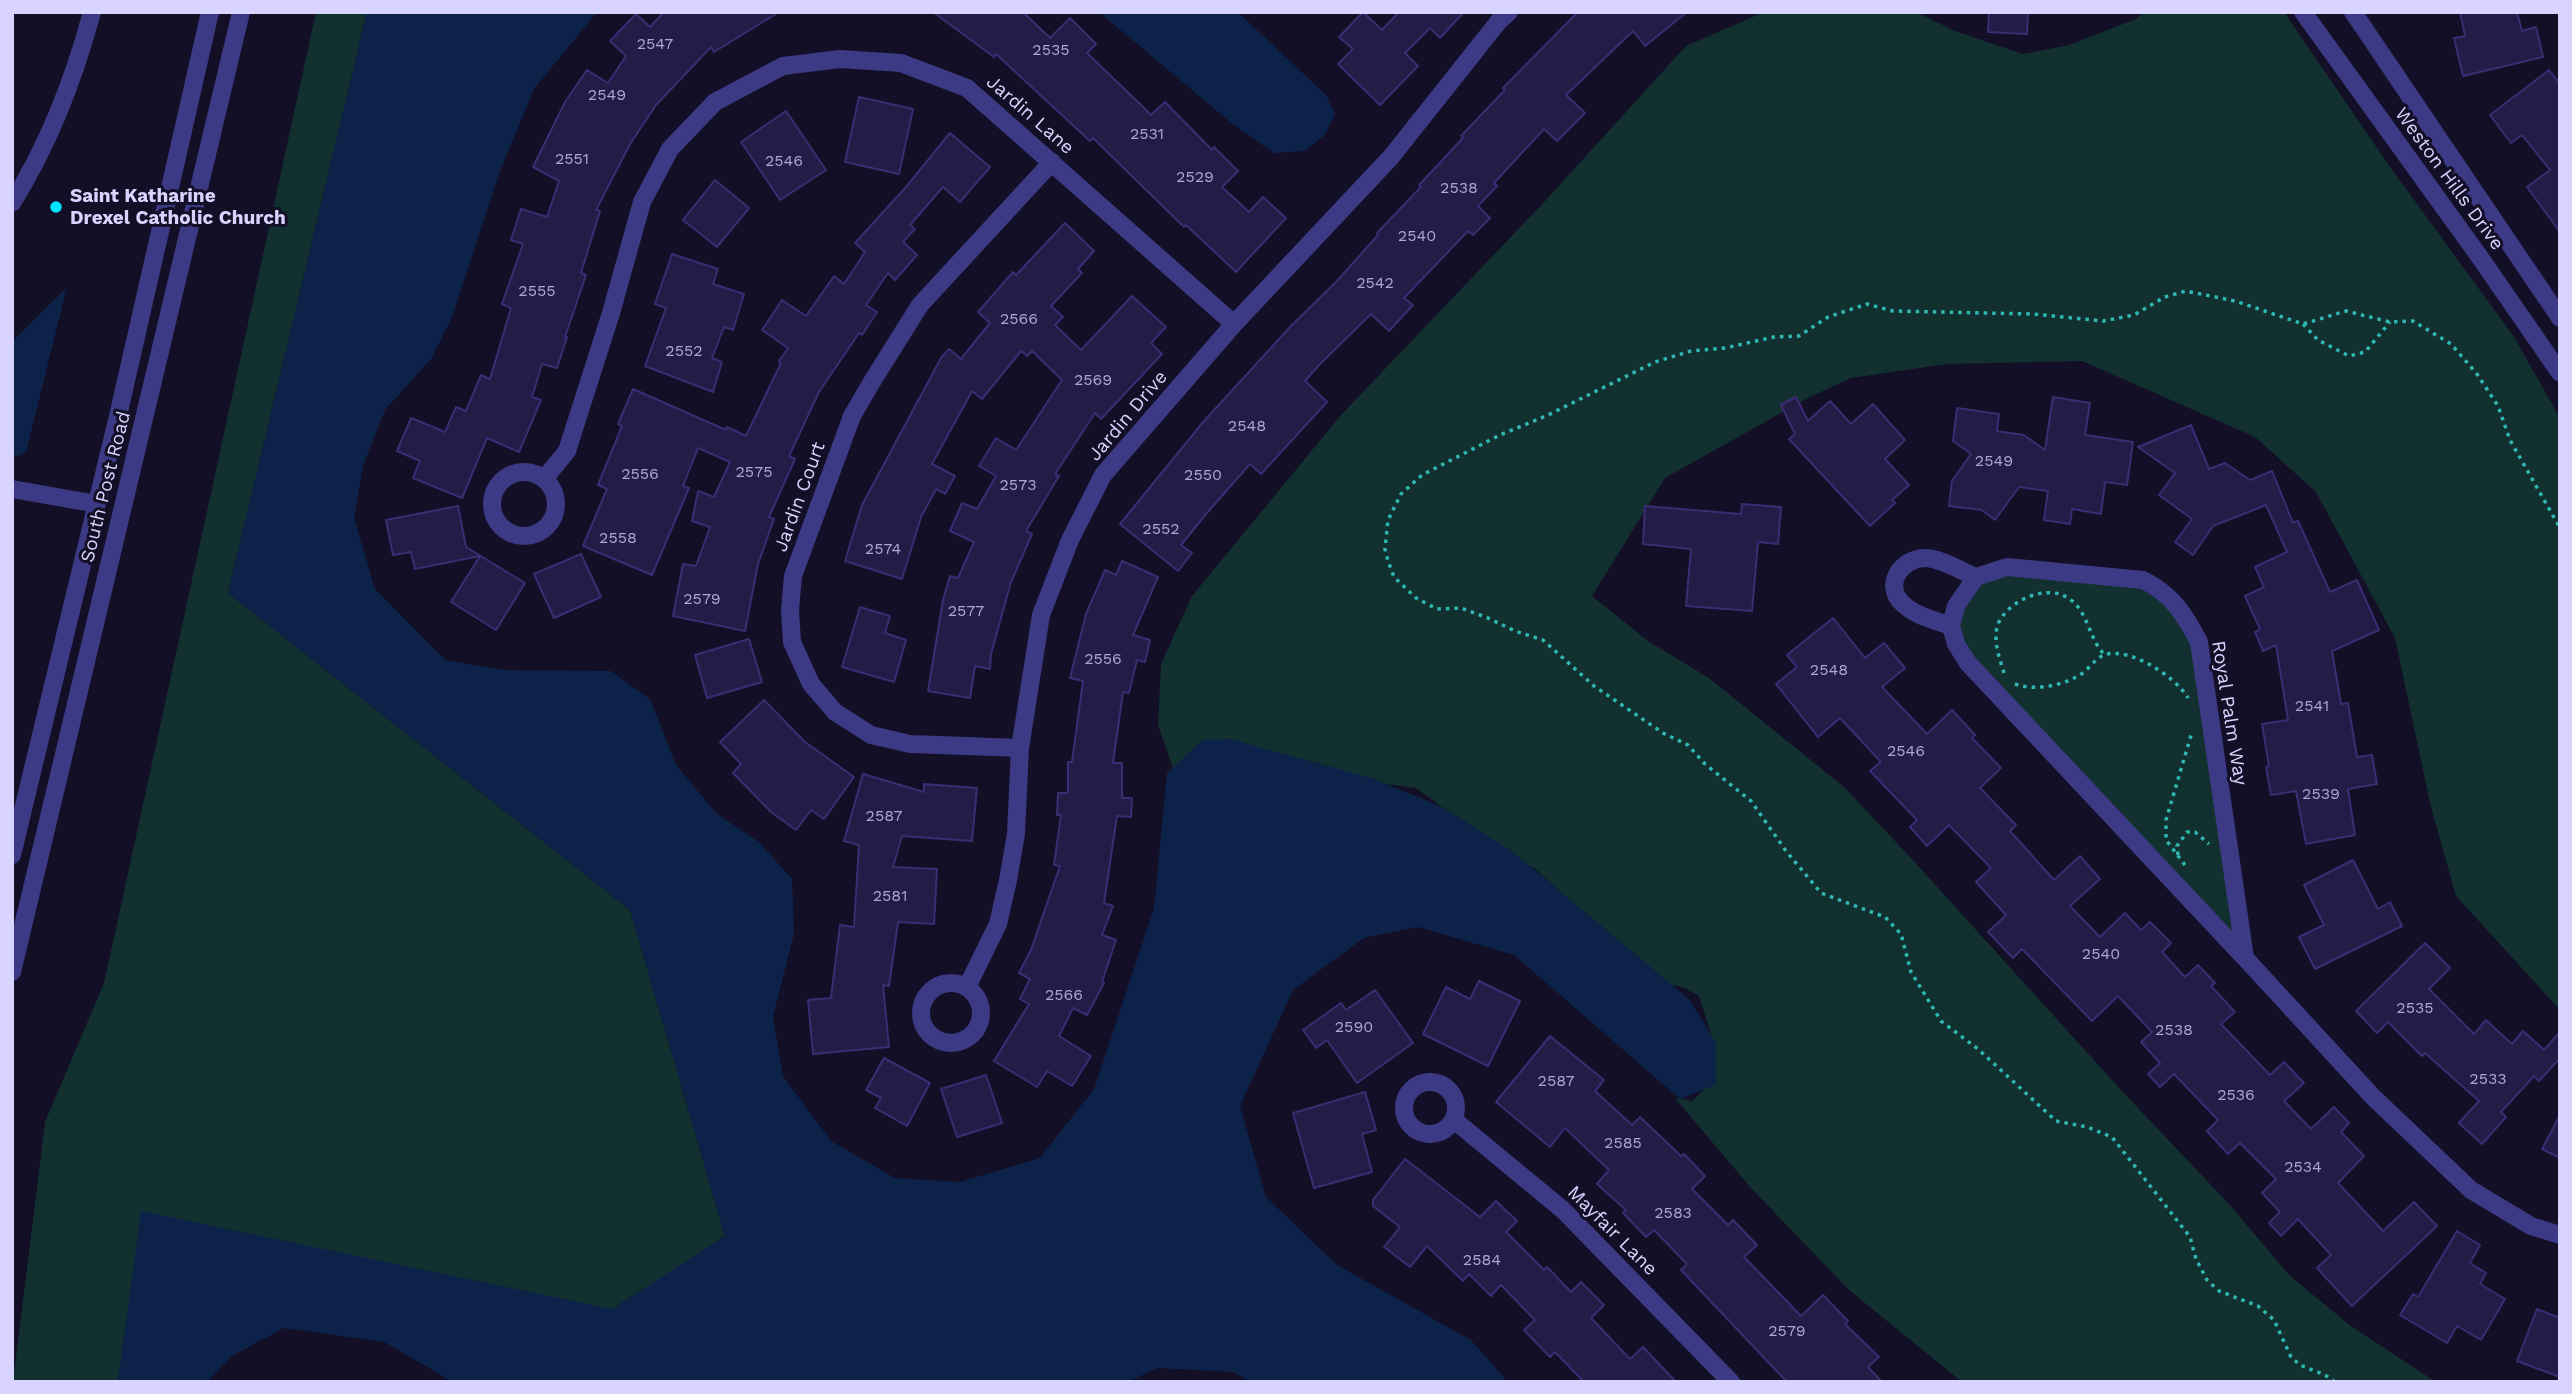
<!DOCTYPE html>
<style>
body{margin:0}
#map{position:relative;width:2572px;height:1394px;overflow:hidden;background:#130f26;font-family:"Work Sans",sans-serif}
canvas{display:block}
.frame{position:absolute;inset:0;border:14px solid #d9d4ff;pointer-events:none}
</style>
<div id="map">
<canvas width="2572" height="1394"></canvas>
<div class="frame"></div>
</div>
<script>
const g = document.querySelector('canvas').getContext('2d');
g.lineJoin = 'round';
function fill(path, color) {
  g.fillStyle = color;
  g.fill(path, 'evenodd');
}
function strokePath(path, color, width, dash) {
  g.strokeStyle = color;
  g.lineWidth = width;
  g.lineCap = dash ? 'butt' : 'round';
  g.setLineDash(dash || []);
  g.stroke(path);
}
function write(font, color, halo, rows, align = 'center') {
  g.font = font + ' "Work Sans",sans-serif';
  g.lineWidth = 6;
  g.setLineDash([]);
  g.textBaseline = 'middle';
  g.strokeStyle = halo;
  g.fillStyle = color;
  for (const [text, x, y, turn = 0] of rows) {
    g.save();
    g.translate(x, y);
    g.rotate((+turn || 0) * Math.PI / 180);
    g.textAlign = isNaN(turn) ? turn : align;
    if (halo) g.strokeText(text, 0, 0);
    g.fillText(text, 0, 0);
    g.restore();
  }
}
fill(new Path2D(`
 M316 12H367L228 593 630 910 725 1236 612 1310 142 1212 118 1382H13L45 1122 104 983Z
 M1764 12H1916L1955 31 2023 54 2069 45 2136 19 2144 12H2284L2388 164 2514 337 2560 418V1010L2456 896 2431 807 2395 638 2316 492 2255 437 2082 361 1947 364 1851 378 1806 399 1665 478 1592 596 1648 641 1709 678 1844 787 1911 858 2121 1090 2229 1204 2290 1276 2351 1326 2436 1382H1962L1849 1290 1751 1188 1675 1098 1692 1101C1699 1094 1710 1085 1713 1075 1720 1057 1705 1014 1699 996L1685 988 1641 977 1595 938 1562 893 1534 868 1515 861 1416 788 1332 777 1274 758 1255 746 1231 743 1177 780 1158 725 1161 664 1192 596 1341 415 1546 200 1686 46Z
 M2007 567 2143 580 2187 618 2245 958 1968 663 1956 606 1976 577Z`), '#12302f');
fill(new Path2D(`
 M367 12H597L534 89 500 171 452 317 431 359 385 410 363 466 354 518 375 589 445 660 503 670 611 671 650 699 676 765 717 814 759 842 792 879 794 934 773 1017 783 1076 831 1141 895 1178 960 1182 1040 1158 1094 1089 1154 908 1167 773 1203 740 1230 739 1371 778 1440 806 1512 851 1690 1000 1716 1043V1085L1680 1099 1514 955 1418 927 1364 938 1293 990 1240 1106 1266 1197 1337 1265 1471 1340 1508 1382H1251L1233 1372 1157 1368 1128 1382H453L384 1342 284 1328 232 1356 207 1382H118L141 1211 612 1309 725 1236 630 910 228 593Z
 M1099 12H1238L1326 95 1335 114 1325 135 1305 151 1274 153 1235 126Z
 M63 291H66L26 452 19 456 12 455V342Z`), '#0c2248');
const building = new Path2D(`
 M664 12H779L714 52 711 47 656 105 630 144 596 210 600 211 581 273 586 275 565 337H567L557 368 542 364 532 397 541 400 519 452 487 438 462 498 413 478 420 461 397 451 411 418 445 432 456 407 466 411 481 375 490 379 511 308 502 304 523 244 511 240 521 209 547 217 559 181 533 167 565 102 587 70 608 83 626 56 610 41 636 14 650 27Z
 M933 12H1023L1050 38 1070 18 1096 44 1087 53 1141 105 1151 115 1165 102 1212 150 1214 147 1238 171 1222 187 1249 212 1263 197 1286 218 1236 272 1186 225 1184 227 1093 138 1090 141 996 54 994 57Z
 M1363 12 1382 30 1399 12H1464L1440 38 1430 28 1405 53 1418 66 1380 105 1338 64 1353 49 1339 37Z
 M1578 12H1687L1645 46 1633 31 1566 95 1585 113 1557 141 1544 129 1494 183 1497 186 1478 206 1490 218 1473 235 1468 231 1404 298 1413 305 1389 331 1371 314 1318 366 1305 381 1327 402 1261 474 1250 464 1206 514 1181 545 1192 553 1178 571 1120 524 1204 421 1291 326 1336 282 1378 235 1377 233 1421 187 1419 185 1463 138 1461 136 1505 90 1503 88Z
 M1989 12H2028L2027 34 1988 32Z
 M2460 12H2517L2522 31 2536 27 2543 57 2463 76 2454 38 2465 36Z
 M2549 70 2560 84V232L2527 187 2550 170 2522 135 2511 143 2490 115Z
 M859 97 913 109 899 174 845 162Z
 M786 111 826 170 780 200 741 142Z
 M950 133 990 167 960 202 943 187 910 225 915 229 903 242 917 255 895 280 888 273 866 305 877 312 862 335 859 333 819 392 789 456 795 459 769 517 774 519 758 564 745 631 673 616 683 564 696 566 710 527 692 521 698 491 714 497 730 462 698 448 683 486 689 488 652 575 583 546 607 489 598 485 622 426 618 424 633 389 726 430 727 427 746 436 781 363 779 361 788 348 762 330 782 300 806 316 834 276 844 284 865 252 855 243 906 187Z
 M715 180 749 208 717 247 683 220Z
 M1065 223 1094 251 1078 269 1082 273 1051 306 1063 317 1055 325 1081 350 1132 296 1166 327 1151 343 1162 354 1101 419 1095 413 1055 474 1059 476 1026 531 1032 534 1011 582 991 654 990 669 975 666 970 698 928 691 943 600 950 576 958 578 974 542 950 531 962 503 977 509 996 476 979 466 996 438 1016 450 1062 380 1032 351 1027 356 1021 351 982 399 972 391 932 464 955 476 945 494 936 489 921 517 902 579 845 561 862 505 941 358 949 349 961 359 990 323 978 312 1013 272 1016 275Z
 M672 254 718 269 713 284 744 294 733 330 724 327 712 358 722 362 713 392 645 366 666 308 655 304Z
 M1796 397 1808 421 1830 401 1851 424 1873 404 1905 440 1885 459 1909 485 1892 500 1895 503 1870 526 1789 439 1795 434 1781 405Z
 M2053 397 2090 403 2085 435 2133 442 2127 485 2105 482 2101 514 2072 509 2070 524 2044 520 2048 491 2019 487 1995 520 1982 510 1949 506 1952 481 1971 454 1953 441 1957 408 1999 414 1997 431 2024 435 2045 450Z
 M2191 425 2209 469 2225 463 2250 480 2272 471 2293 523 2298 521 2330 592 2357 580 2379 630 2332 651 2341 704 2348 703 2357 757 2372 755 2377 784 2348 789 2355 835 2306 844 2296 791 2271 795 2266 767 2269 766 2262 724 2288 720 2276 645 2263 651 2255 632 2260 629 2245 596 2264 587 2255 567 2287 552 2266 505 2213 526 2193 555 2175 542 2192 519 2159 495 2175 473 2138 447Z
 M1742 504 1781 507 1778 544 1758 542 1752 611 1686 606 1691 549 1643 544 1645 506 1741 514Z
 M458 506 466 547 525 583 496 630 451 602 480 556 415 569 411 552 393 555 386 520Z
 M581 554 601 597 554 618 534 574Z
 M1122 561 1158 577 1133 635 1150 640 1145 662 1137 660 1129 693 1123 692 1113 763H1122V798H1132L1131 817 1117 816 1104 903 1113 906 1102 935 1116 940 1102 982 1104 983 1087 1015 1073 1008 1059 1036 1091 1056 1072 1086 1047 1071 1037 1087 994 1061 1029 1004 1020 999 1030 979 1019 973 1031 950 1060 866 1054 865 1061 815H1057L1058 793H1068V762H1072L1083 681 1070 678 1086 614 1105 570 1116 575Z
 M860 607 890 616 885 633 906 640 894 682 842 667Z
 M1833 618 1865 658 1884 643 1905 668 1882 687 1927 734 1952 710 1975 735 1972 738 2001 768 1980 788 2016 825 2010 831 2054 880 2080 856 2100 879 2070 906 2100 937 2125 913 2141 930 2150 922 2171 943 2162 952 2185 977 2198 965 2215 983 2211 986 2235 1012 2221 1024 2270 1075 2284 1062 2304 1083 2284 1101 2311 1129 2334 1107 2349 1123 2341 1132 2364 1156 2338 1183 2383 1231 2414 1202 2437 1226 2352 1306 2317 1268 2331 1255 2298 1219 2281 1236 2269 1223 2280 1212 2262 1193 2276 1179 2240 1143 2228 1154 2207 1131 2218 1120 2174 1074 2160 1087 2148 1074 2160 1063 2141 1042 2152 1032 2118 996 2092 1021 2022 949 2013 958 1988 932 2006 915 1976 882 1991 868 1949 825 1927 846 1910 827 1917 820 1870 771 1881 762 1840 718 1818 737 1776 684 1797 667 1787 655Z
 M749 639 762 682 707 698 695 655Z
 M764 700 805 742 854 777 824 819 811 810 796 830 771 812 733 773 741 764 720 742Z
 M863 774 924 792V784L977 788 972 841 902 836 893 867 937 869 934 924 898 922 889 986 883 985 889 1047 813 1054 808 1000 831 998 840 925 854 927 859 845 844 841Z
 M2353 860 2378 909 2390 902 2402 926 2315 969 2299 937 2324 925 2304 885Z
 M2425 943 2450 968 2429 989 2474 1034 2486 1020 2512 1044 2523 1031 2544 1050 2560 1032V1058L2539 1081 2534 1076 2501 1112 2506 1117 2482 1144 2459 1123 2479 1101 2425 1053 2422 1056 2388 1022 2377 1033 2356 1011Z
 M1479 981 1520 1001 1488 1066 1423 1034 1446 987 1470 999Z
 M1375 990 1413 1043 1357 1083 1327 1040 1316 1048 1303 1030 1341 1003 1346 1010Z
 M1550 1036 1604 1080 1595 1091 1632 1125 1640 1117 1681 1156 1684 1154 1705 1176 1692 1189 1728 1225 1733 1220 1757 1245 1744 1257 1801 1316 1823 1295 1848 1321 1845 1324 1879 1357 1868 1367 1882 1382H1787L1681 1270 1687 1264 1654 1230 1646 1237 1623 1213 1626 1210 1597 1184 1609 1170 1565 1128 1550 1147 1496 1102Z
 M884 1058 930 1083 907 1126 875 1108 881 1098 866 1090Z
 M986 1075 1002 1123 957 1137 941 1089Z
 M1365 1092 1376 1130 1362 1134 1372 1172 1314 1188 1293 1113Z
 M2560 1115V1158L2542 1149Z
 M1405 1159 1480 1217 1496 1201 1517 1221 1506 1232 1544 1270 1547 1267 1571 1292 1581 1282 1604 1305 1591 1318 1630 1359 1643 1347 1676 1382H1584L1555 1352 1550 1357 1524 1330 1535 1320 1501 1285 1491 1296 1469 1274 1463 1281 1427 1246 1410 1267 1384 1247 1400 1227 1373 1206V1200Z
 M2457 1231 2480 1245 2470 1263 2486 1273 2480 1284 2505 1299 2481 1340 2457 1326 2447 1343 2400 1315 2413 1294 2418 1297Z
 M2537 1309 2560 1318V1377L2517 1361Z`);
fill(building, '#241b47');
strokePath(building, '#3b2d73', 2);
strokePath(new Path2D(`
 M2303 324 2318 340 2349 356 2365 352 2390 322
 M2004 673C1999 657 1991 635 2000 620 2013 598 2050 583 2071 600 2089 614 2089 640 2105 655
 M2015 684C2035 691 2060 686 2078 676 2088 671 2094 659 2104 655 2129 646 2176 677 2188 698
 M2178 855 2177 846 2187 832H2195L2209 844
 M2185 865 2166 840V820L2192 732
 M2335 1382 2325 1375 2300 1365 2291 1357 2274 1320 2258 1306 2219 1291 2207 1280 2196 1259 2190 1237 2112 1137 2087 1127 2056 1121 1978 1049 1941 1021 1911 972 1901 934 1885 917 1821 893 1786 851 1751 801 1705 764 1688 745 1663 733 1594 686 1543 640 1515 631 1488 618 1461 608 1437 609 1416 598 1394 577 1388 561 1385 549 1388 520 1401 494 1422 475 1500 435 1546 416 1655 362 1691 351 1725 348 1774 337 1799 336 1828 317 1867 304 1893 311 2033 314 2103 321 2134 315 2165 297 2186 291 2235 301 2303 324 2346 311 2390 322 2413 321 2451 344 2477 374 2498 406 2510 440 2560 528`), '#2fb8b0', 3.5, [3.5, 5]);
strokePath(new Path2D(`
 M2303 12 2479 256 2560 373
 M2353 12 2560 318
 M12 203C49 144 74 79 92 12
 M492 504a32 32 0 1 1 64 0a32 32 0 1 1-64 0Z
 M544 479 567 451 611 313 642 202 670 149 715 102 783 66 840 59 901 63 967 88 1234 324
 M12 489 97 504
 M2007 567 2143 580C2172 594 2185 615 2199 642L2245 958 1968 663 1956 644 1951 626 1956 606 1976 577Z
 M1951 626C1934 620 1915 616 1902 603 1883 584 1902 558 1925 558 1940 558 1961 571 1976 577
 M1020 748 910 744 871 735 835 712 811 684 792 642 790 610 793 576 852 416 873 380 920 305 1052 162
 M12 855 118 416 210 12
 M2245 958 2373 1097 2471 1190 2531 1226 2560 1235
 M12 972 241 12
 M921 1013a30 30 0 1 1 60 0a30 30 0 1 1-60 0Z
 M967 987 998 924 1008 880 1016 834 1020 748 1041 615 1070 540 1103 475 1234 324 1391 157 1499 21 1509 12
 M1404 1108a26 26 0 1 1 52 0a26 26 0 1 1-52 0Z
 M1454 1120 1563 1210 1731 1382`), '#3d3a85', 18);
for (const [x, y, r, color] of [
 [56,207,7,"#00e5ff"]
]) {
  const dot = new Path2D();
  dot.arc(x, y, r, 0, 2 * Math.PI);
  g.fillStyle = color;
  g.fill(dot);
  strokePath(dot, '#130f26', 2.5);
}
write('16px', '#aca6d1', null, [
 ["2547",655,44],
 ["2535",1051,50],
 ["2549",607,95],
 ["2531",1147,134],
 ["2551",572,159],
 ["2546",784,161],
 ["2529",1195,177],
 ["2538",1459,188],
 ["2540",1417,236],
 ["2542",1375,283],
 ["2555",537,291],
 ["2566",1019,319],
 ["2552",684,351],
 ["2569",1093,380],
 ["2548",1247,426],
 ["2549",1994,461],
 ["2575",754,472],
 ["2556",640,474],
 ["2550",1203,475],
 ["2573",1018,485],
 ["2552",1161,529],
 ["2558",618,538],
 ["2574",883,549],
 ["2579",702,599],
 ["2577",966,611],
 ["2556",1103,659],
 ["2548",1829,670],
 ["2541",2312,706],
 ["2546",1906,751],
 ["2539",2321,794],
 ["2587",884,816],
 ["2581",890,896],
 ["2540",2101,954],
 ["2566",1064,995],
 ["2535",2415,1008],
 ["2590",1354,1027],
 ["2538",2174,1030],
 ["2533",2488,1079],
 ["2587",1556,1081],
 ["2536",2236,1095],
 ["2585",1623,1143],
 ["2534",2303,1167],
 ["2583",1673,1213],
 ["2584",1482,1260],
 ["2579",1787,1331]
]);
write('19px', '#d9d4ff', '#130f26', [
 ["Jardin Lane",1030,115,41],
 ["Weston Hills Drive",2449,179,54],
 ["Jardin Drive",1128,416,-50],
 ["South Post Road",106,487,-76],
 ["Jardin Court",800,497,-70],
 ["Royal Palm Way",2229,713,81],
 ["Mayfair Lane",1612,1231,45]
]);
write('bold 19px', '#d9d4ff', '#130f26', [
 ["Saint Katharine",70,196],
 ["Drexel Catholic Church",70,218]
], 'left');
</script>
